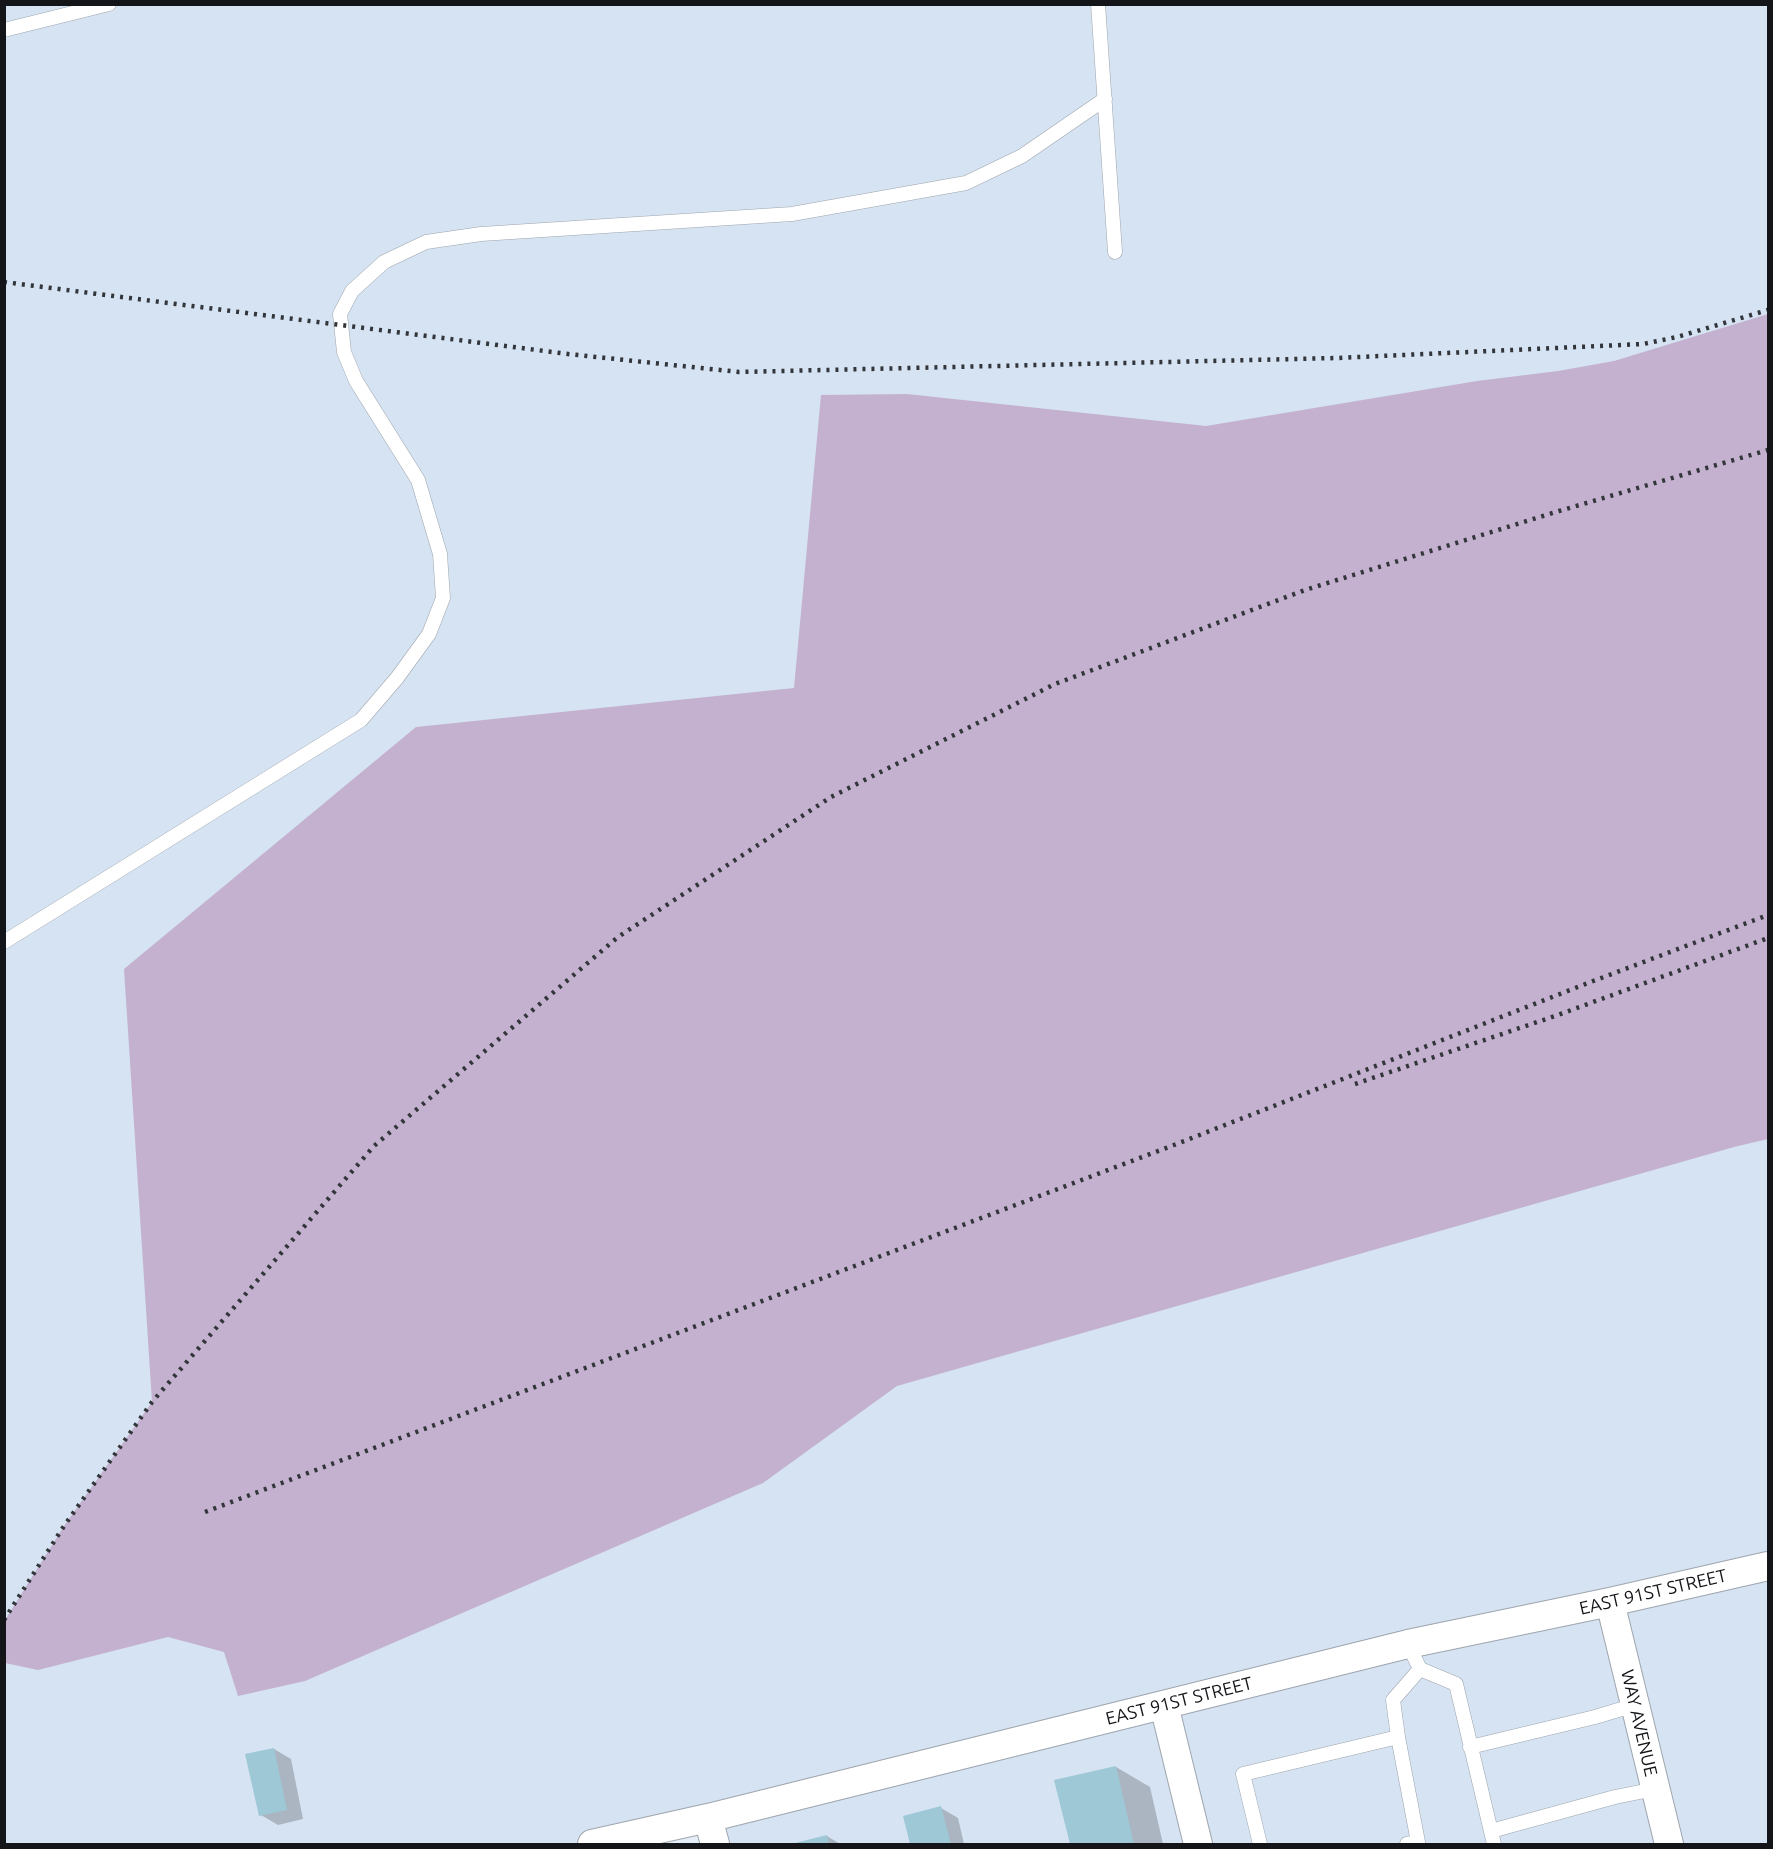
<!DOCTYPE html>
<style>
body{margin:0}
#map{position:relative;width:1773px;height:1849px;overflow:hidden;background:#e5edf7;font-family:Ubuntu,sans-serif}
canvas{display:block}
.frame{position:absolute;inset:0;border:6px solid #131519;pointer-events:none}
</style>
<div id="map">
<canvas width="1773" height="1849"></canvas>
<div class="frame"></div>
</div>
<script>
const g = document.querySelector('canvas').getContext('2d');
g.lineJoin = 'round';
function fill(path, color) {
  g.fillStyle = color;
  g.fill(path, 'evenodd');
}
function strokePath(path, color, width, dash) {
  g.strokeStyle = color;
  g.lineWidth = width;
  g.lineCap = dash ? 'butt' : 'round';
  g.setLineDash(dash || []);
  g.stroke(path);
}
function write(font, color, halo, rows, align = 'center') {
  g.font = font + ' Ubuntu,sans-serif';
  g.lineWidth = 5;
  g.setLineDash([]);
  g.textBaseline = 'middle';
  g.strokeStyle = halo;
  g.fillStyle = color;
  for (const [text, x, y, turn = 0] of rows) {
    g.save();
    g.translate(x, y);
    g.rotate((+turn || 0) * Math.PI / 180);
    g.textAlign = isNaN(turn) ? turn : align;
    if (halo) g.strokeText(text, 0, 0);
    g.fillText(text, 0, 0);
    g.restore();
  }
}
fill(new Path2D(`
 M5 5H1768V1844H715L709 1818 592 1844H5Z`), '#d5e3f2');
fill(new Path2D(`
 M1768 314V1139L1734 1147 897 1386 763 1483 305 1681 238 1696 224 1652 168 1637 38 1670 5 1663V1620L64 1526 152 1402 124 969 416 727 794 688 821 395 907 394 1206 426 1477 381 1558 371 1614 361Z`), '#c4b1cf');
fill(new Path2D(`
 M274 1749 291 1759 303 1819 278 1825 261 1815Z
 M1116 1767 1150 1787 1163 1844H1071L1056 1781Z
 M941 1808 958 1818 964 1844H912L905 1817Z
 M827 1836 840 1844H793Z`), '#0003');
fill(new Path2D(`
 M274 1748 287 1810 259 1816 245 1754Z
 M1116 1766 1134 1844H1070L1054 1780Z
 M941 1806 951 1844H910L903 1816Z
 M827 1835 829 1844H791Z`), '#9ec8d6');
const service = new Path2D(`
 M1098 4 1115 252
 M4 30 109 4
 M4 942 361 720 397 678 429 634 443 598 440 554 418 480 356 381 344 352 340 314 352 291 384 262 426 242 481 234 792 214 966 183 1022 156 1105 99
 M1408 1644 1420 1669 1456 1684 1494 1844
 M1470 1747 1595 1717 1635 1705
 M1491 1831 1615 1797 1655 1789
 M1260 1844 1243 1774 1398 1737
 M1407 1844 1418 1842 1398 1737 1393 1700 1420 1669`);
const minor = new Path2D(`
 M1610 1602 1669 1844
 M1164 1705 1198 1844
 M708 1818 715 1844
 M592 1844 708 1818 1408 1644 1610 1602 1768 1566`);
strokePath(service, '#9ea5ae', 15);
strokePath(minor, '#9ea5ae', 30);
strokePath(service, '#fff', 14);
strokePath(minor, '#fff', 28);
strokePath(new Path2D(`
 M4 282 568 354 739 372 1337 358 1643 344 1677 337 1768 310
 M1355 1084 1555 1016 1768 938
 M205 1512 1174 1145 1588 983 1768 915
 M4 1620 64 1526 152 1402 374 1146 618 937 831 797 1055 684 1305 590 1559 511 1768 450`), '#32353a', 4.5, [3, 6]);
write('18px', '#131519', '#fff', [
 ["EAST 91ST STREET",1653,1592,-13],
 ["EAST 91ST STREET",1179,1701,-14],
 ["WAY AVENUE",1639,1723,77]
]);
</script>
